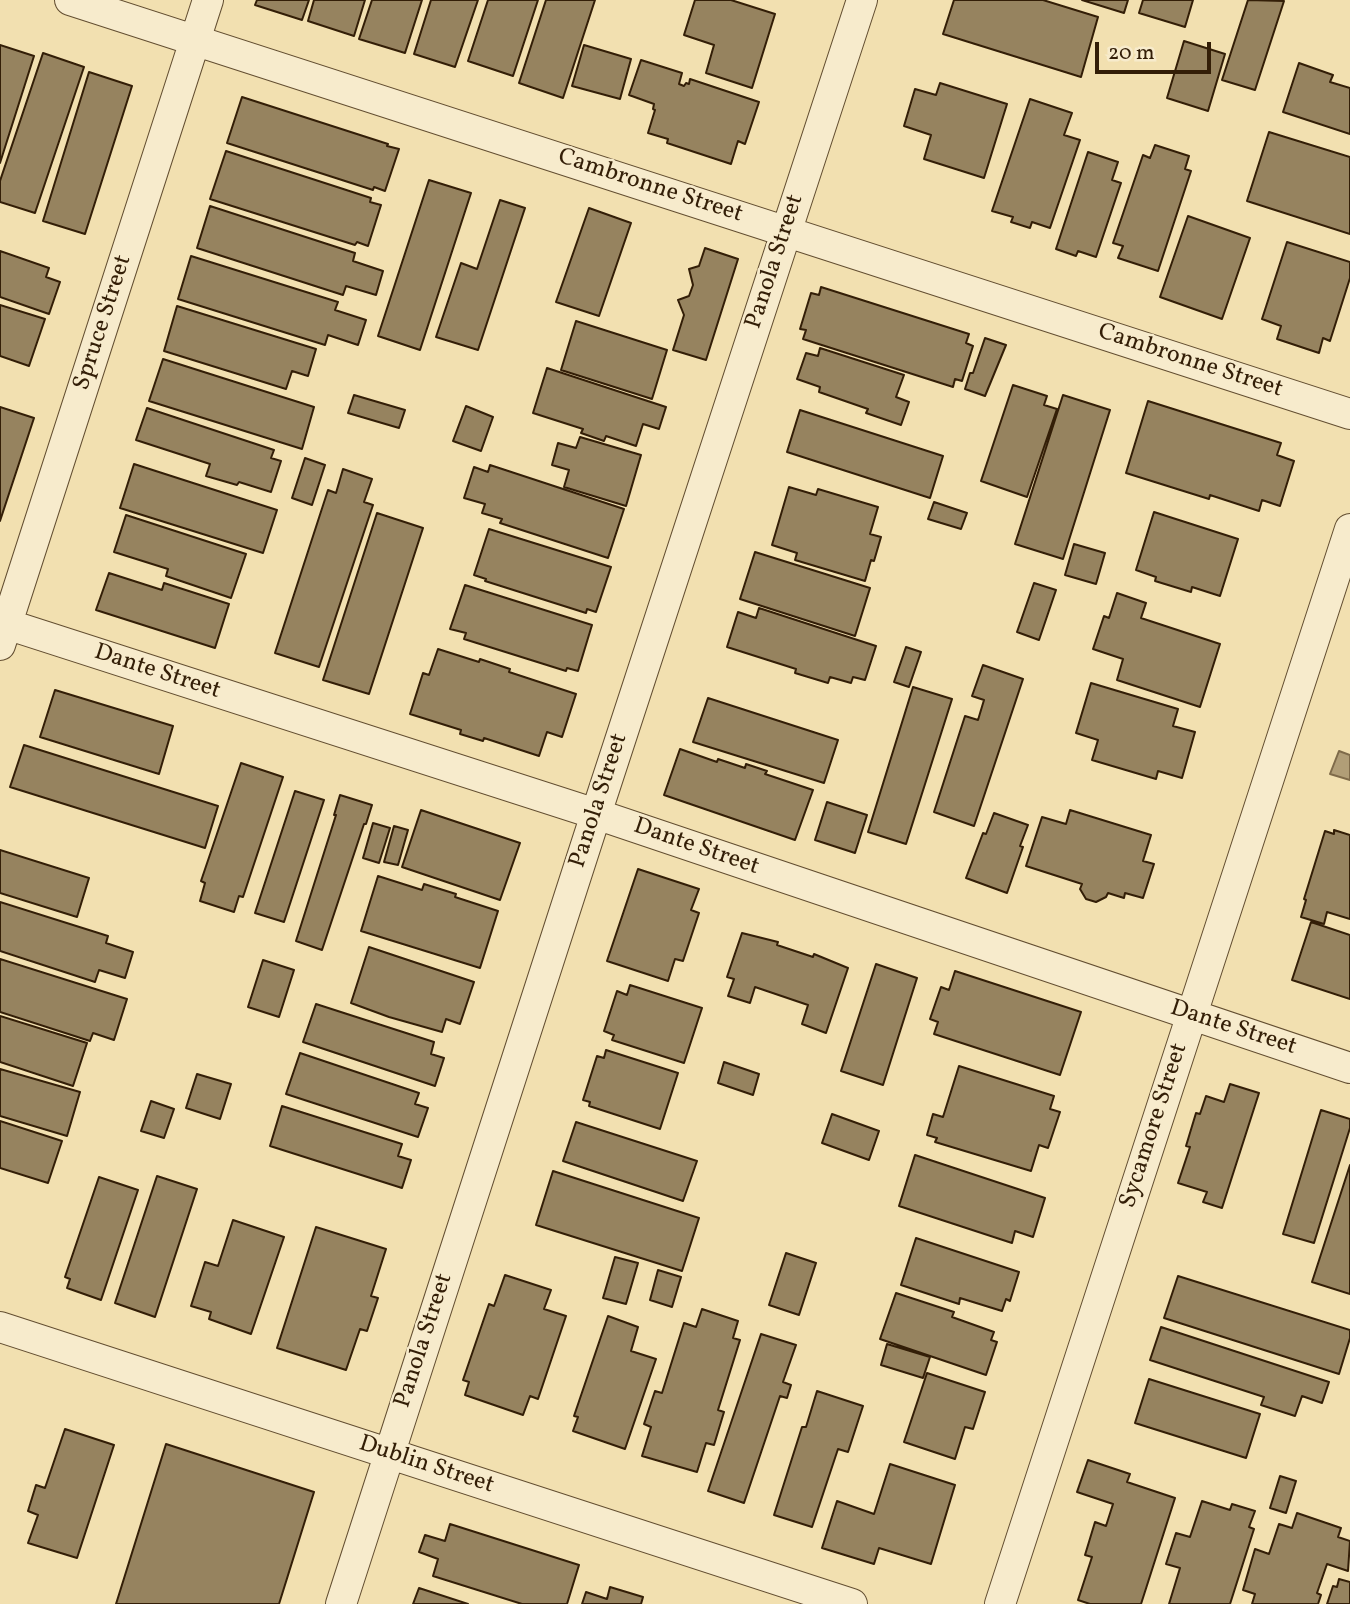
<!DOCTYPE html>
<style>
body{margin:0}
#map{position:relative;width:1350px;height:1604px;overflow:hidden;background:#f2e0b0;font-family:Vollkorn,serif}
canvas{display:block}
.scale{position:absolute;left:1095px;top:42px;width:116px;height:32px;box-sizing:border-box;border:4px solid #331e07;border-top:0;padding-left:9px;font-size:21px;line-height:24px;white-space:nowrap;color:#331e07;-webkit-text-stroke:5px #f7ebcc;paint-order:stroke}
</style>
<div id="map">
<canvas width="1350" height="1604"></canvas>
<div class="scale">20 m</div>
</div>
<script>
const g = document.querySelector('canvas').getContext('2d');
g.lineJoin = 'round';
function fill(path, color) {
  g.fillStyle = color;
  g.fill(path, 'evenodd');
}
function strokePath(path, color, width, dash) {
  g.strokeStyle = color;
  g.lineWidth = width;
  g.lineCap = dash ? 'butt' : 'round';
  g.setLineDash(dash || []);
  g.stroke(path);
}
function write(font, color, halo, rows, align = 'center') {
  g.font = font + ' Vollkorn,serif';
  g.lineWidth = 5;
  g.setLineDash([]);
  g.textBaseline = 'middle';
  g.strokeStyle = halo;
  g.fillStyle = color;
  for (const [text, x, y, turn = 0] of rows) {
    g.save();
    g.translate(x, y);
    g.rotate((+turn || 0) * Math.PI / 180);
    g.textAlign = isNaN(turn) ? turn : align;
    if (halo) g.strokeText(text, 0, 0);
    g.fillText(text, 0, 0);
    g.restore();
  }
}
const water = new Path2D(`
 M1339 751 1350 755V780L1330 774Z`);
fill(water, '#b19e77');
strokePath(water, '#7f6b4a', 2);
const building = new Path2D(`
 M257 0H309L302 20 255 5Z
 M314 0H365L354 36 308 21Z
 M372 0H422L405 53 359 39Z
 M431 0H478L455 67 414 54Z
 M488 0H538L513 76 468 61Z
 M546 0H595L563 98 519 83Z
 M695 0H731L775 14 752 88 706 73 714 45 684 35Z
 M954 0H1043L1098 17 1081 77 943 34Z
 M1082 0H1128L1124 13Z
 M1143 0H1193L1185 27 1139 13Z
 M1248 0 1284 1 1255 90 1222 80Z
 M1184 41 1225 54 1208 111 1167 98Z
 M0 45 34 56 0 163Z
 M584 45 631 59 620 99 572 86Z
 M43 53 84 67 35 213 0 202V181Z
 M641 60 682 73 679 84 684 86 686 83 689 84 690 79 759 102 745 144 738 141 731 164 667 143 668 139 648 133 655 110 653 109 654 104 629 95Z
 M1299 63 1333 75 1330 82 1350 88V134L1283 112Z
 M89 72 132 86 85 234 43 221Z
 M940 83 1007 104 984 178 924 159 931 135 904 126 915 89 936 95Z
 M242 97 388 144 387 146 399 149 385 191 374 187 373 190 227 143Z
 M1030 99 1072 113 1064 135 1080 140 1050 228 1032 222 1030 228 1011 222 1013 217 992 211Z
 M1269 132 1350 157V234L1247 201Z
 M1155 145 1189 156 1185 169 1191 171 1158 271 1118 258 1123 246 1113 243 1143 155 1150 158Z
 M226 151 371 198 370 202 381 205 368 246 357 242 355 245 210 199Z
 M1088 152 1118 162 1112 180 1121 183 1096 257 1078 251 1076 256 1056 249Z
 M429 180 471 193 420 350 378 336Z
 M500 200 525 208 478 350 436 337 461 263 477 269Z
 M210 206 355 253 353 261 383 271 376 295 346 286 343 295 197 248Z
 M589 208 631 223 599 316 556 302Z
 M1188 216 1250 238 1222 319 1160 297Z
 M1287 242 1350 262V278L1330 341 1323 338 1319 353 1277 339 1281 326 1262 319Z
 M705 248 738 259 706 360 673 350 684 315 678 300 689 296 693 285 689 269 699 266Z
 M0 251 49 268 46 277 60 282 49 314 0 297Z
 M191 256 338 302 335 310 366 320 358 345 328 335 325 345 178 299Z
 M821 287 969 334 966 343 973 346 962 381 955 379 953 387 803 339 806 330 800 329 811 293 819 295Z
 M0 305 45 319 29 366 0 356Z
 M177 306 316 349 308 376 292 371 286 389 164 351Z
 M576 321 667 350 652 399 561 370Z
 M985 338 1006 345 985 396 965 389 970 373H973Z
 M820 348 904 375 896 397 909 402 901 425 866 413 868 409 819 392 820 387 797 379 806 353 818 356Z
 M163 359 314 407 302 449 149 401Z
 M547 368 666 407 659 429 643 424 636 446 606 436 604 441 581 433 583 429 533 413Z
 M1013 385 1047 396 1044 405 1057 409 1027 497 981 481Z
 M354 395 405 410 399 428 348 413Z
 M1063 395 1110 410 1063 559 1015 544Z
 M1148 401 1281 443 1277 455 1294 461 1280 506 1262 500 1259 511 1210 495 1209 499 1126 473Z
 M466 406 493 417 481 451 453 441Z
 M0 407 34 418 0 521Z
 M147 408 274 450 271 458 281 461 271 492 239 482 237 485 206 476 210 464 136 440Z
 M800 410 943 456 930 498 787 452Z
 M580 437 641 455 626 506 564 487 569 470 552 465 558 443 576 448Z
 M305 458 325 465 312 505 292 498Z
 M134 464 277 510 263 553 120 508Z
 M490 465 624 509 608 558 500 523 502 519 482 513 485 504 464 498 474 467 488 472Z
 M343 469 372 479 364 502 373 505 319 667 275 653 328 490 336 493Z
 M789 487 816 495 818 489 878 507 870 534 881 537 874 561 871 560 865 581 795 560 797 553 772 545Z
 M934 502 967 513 961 529 928 519Z
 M1154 512 1238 539 1220 596 1192 587 1191 592 1155 581 1156 577 1136 570Z
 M377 513 423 528 369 694 323 680Z
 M126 515 246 554 231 598 166 576 168 569 114 552Z
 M489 529 611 567 596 612 587 609 586 613 485 581 486 579 474 575Z
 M1074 544 1105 553 1096 584 1065 575Z
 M755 552 870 588 855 636 740 599Z
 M109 573 162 590 164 583 229 604 215 648 96 610Z
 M1034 583 1056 590 1039 640 1017 632Z
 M465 585 592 625 578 671 567 668 566 671 464 639 466 633 450 629Z
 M1117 593 1146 603 1141 618 1220 644 1200 707 1117 680 1123 659 1093 649 1104 616 1109 618Z
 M759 608 876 646 865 680 853 677 851 683 830 677 828 683 795 673 796 669 727 647 738 612 756 618Z
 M906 647 921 652 909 687 894 682Z
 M438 649 479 662 480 659 510 669 509 672 576 694 562 737 547 732 539 756 484 738 483 741 460 734 461 730 410 714 423 673 429 675Z
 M983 665 1023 679 974 826 934 812 965 716 978 720 984 700 972 696Z
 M1091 683 1178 709 1173 726 1195 732 1182 778 1158 771 1156 779 1092 760 1098 740 1076 733Z
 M913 687 952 699 906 844 868 832Z
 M55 690 173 726 159 774 40 737Z
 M708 698 838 740 824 783 693 742Z
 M24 745 218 806 205 848 10 787Z
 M680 749 717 762 718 759 745 768 746 764 767 771 765 774 813 790 795 840 664 795Z
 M241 763 283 777 243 897 239 896 234 912 200 901 205 883 201 881Z
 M295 791 324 800 284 922 255 913Z
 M340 795 372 805 366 824H364L322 950 296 941 336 815H334Z
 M827 802 867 815 855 853 815 840Z
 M421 810 520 843 500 900 402 867Z
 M1070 810 1151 835 1143 861 1154 864 1143 898 1125 893 1124 898 1108 893 1106 897 1096 902 1086 899 1080 889 1082 884 1026 866 1042 817 1066 824Z
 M994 813 1028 825 1020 846 1023 847 1007 893 966 878 983 833 986 834Z
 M373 823 390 828 379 863 363 858Z
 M394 826 408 830 398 865 384 862Z
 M1334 830 1350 835V919L1327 912 1324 924 1301 917 1306 900 1304 899 1325 831 1334 834Z
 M0 850 89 878 77 917 0 893Z
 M638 869 699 889 691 910 699 913 683 961 675 959 668 981 607 961Z
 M378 876 422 890 424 884 456 894 455 897 498 911 480 968 361 931Z
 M0 902 108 936 106 943 133 952 125 978 99 970 95 982 0 951Z
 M1311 922 1350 935V999L1292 980Z
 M742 933 778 942 777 945 813 957 814 954 848 968 826 1033 802 1024 808 1005 755 987 750 1003 728 996 734 979 727 977Z
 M369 947 474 982 460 1024 446 1019 442 1032 389 1017 351 1003Z
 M0 959 127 999 114 1040 93 1033 90 1041 0 1012Z
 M263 960 294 970 279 1017 248 1007Z
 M876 964 917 978 883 1085 841 1071Z
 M955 971 1081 1012 1060 1075 934 1034 938 1022 930 1019 941 987 949 990Z
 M630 985 702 1008 684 1063 612 1040 614 1035 604 1031 617 991 627 995Z
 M316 1004 434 1042 431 1054 444 1058 435 1086 303 1042Z
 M0 1016 87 1043 73 1086 0 1062Z
 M606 1050 678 1073 660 1129 589 1106 590 1102 583 1100 597 1056 604 1058Z
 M300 1053 419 1093 415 1104 428 1108 418 1137 286 1094Z
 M724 1062 759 1074 753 1095 718 1083Z
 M959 1066 1054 1096 1050 1109 1060 1112 1048 1148 1039 1145 1031 1171 935 1142 937 1138 927 1135 933 1114 943 1117Z
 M0 1069 80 1092 67 1136 0 1116Z
 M197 1074 231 1084 220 1119 186 1108Z
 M1230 1084 1259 1093 1222 1208 1203 1202 1207 1192 1178 1183 1190 1147 1186 1146 1196 1113 1200 1114 1206 1096 1224 1102Z
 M151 1101 174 1109 164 1138 141 1131Z
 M282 1106 402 1144 398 1156 411 1160 402 1188 270 1146Z
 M1321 1110 1350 1119V1128L1314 1243 1283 1234Z
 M832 1114 879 1131 869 1160 822 1143Z
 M0 1121 62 1141 48 1183 0 1168Z
 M576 1122 697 1161 683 1201 563 1161Z
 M915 1155 1045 1198 1033 1237 1015 1231 1012 1243 899 1206Z
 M1350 1165V1294L1312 1282Z
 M553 1171 699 1218 682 1271 536 1225Z
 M157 1176 197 1189 155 1317 115 1303Z
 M99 1177 138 1190 101 1300 67 1288 70 1279 65 1277Z
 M233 1220 284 1237 251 1334 209 1319 211 1312 191 1306 205 1262 218 1266Z
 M316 1227 386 1249 371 1296 378 1298 367 1331 360 1329 346 1370 277 1348Z
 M916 1238 1019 1272 1010 1301 1006 1299 1002 1311 960 1298 959 1304 901 1285Z
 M786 1253 816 1263 799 1315 769 1305Z
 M615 1257 638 1263 626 1304 603 1298Z
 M658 1270 681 1277 672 1307 650 1300Z
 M505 1275 551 1290 544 1309 566 1316 538 1399 530 1396 523 1415 465 1395 469 1382 463 1380 489 1304 494 1306Z
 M1178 1276 1350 1330V1338L1339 1374 1164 1318Z
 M896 1293 954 1312 952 1317 994 1332 991 1340 997 1342 986 1375 880 1339Z
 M702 1309 738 1321 733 1338 740 1340 718 1410 724 1412 714 1445 706 1443 697 1472 642 1456 651 1427 644 1424 655 1391 662 1393 684 1323 696 1327Z
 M608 1316 638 1327 631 1351 656 1359 625 1449 573 1431 578 1417 574 1416Z
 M1161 1327 1329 1382 1322 1403 1302 1396 1295 1416 1261 1405 1264 1397 1150 1360Z
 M761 1334 796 1345 783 1382 791 1385 787 1398 780 1396 744 1503 708 1491Z
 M887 1344 930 1357 923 1378 881 1365Z
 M927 1373 985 1392 973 1429 965 1427 955 1459 904 1442Z
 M1149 1379 1260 1414 1246 1458 1135 1423Z
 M817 1391 863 1406 848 1452 838 1449 812 1527 774 1515 802 1427H806Z
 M65 1429 114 1445 77 1558 28 1543 38 1515 28 1511 36 1485 45 1488Z
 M166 1444 314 1492 279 1604H116Z
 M1088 1460 1130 1474 1127 1482 1175 1498 1141 1604H1090L1078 1600 1092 1557 1085 1555 1095 1522 1106 1526 1113 1504 1077 1492Z
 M890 1464 955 1485 931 1564 879 1548 874 1564 822 1548 837 1501 874 1514Z
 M1280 1476 1296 1481 1286 1513 1270 1508Z
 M1202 1501 1230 1510 1232 1504 1255 1511 1249 1527 1254 1529 1230 1604H1169L1180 1568 1166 1564 1176 1533 1190 1537Z
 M1297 1513 1341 1528 1338 1537 1350 1541 1348 1571 1327 1564 1317 1593 1321 1595 1318 1604H1252L1255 1594 1243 1590 1255 1549 1269 1554 1279 1524 1292 1528Z
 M450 1524 579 1565 567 1604H522L433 1576 438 1559 419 1552 425 1535 445 1541Z
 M1339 1579 1350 1582V1604H1327L1333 1586 1337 1587Z
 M610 1587 643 1597 641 1604H582L586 1592 607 1599Z
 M419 1588 468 1604H413Z`);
fill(building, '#96835f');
strokePath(building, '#331e07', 2);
const minor = new Path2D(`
 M70 0 1350 414
 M0 622 596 814 1350 1068
 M0 645 208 0
 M0 1327 852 1604
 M341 1604 596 814 862 0
 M1000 1604 1350 529`);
strokePath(minor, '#634e31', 32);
strokePath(minor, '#f7ebcc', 30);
write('24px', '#331e07', '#f7ebcc', [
 ["Cambronne Street",650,187,18],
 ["Panola Street",776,262,-72],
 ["Spruce Street",104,323,-72],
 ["Cambronne Street",1190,362,18],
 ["Dante Street",157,673,18],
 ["Panola Street",600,801,-72],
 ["Dante Street",696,848,19],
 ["Dante Street",1233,1029,18],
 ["Sycamore Street",1155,1126,-72],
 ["Panola Street",425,1341,-72],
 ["Dublin Street",426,1466,18]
]);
</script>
